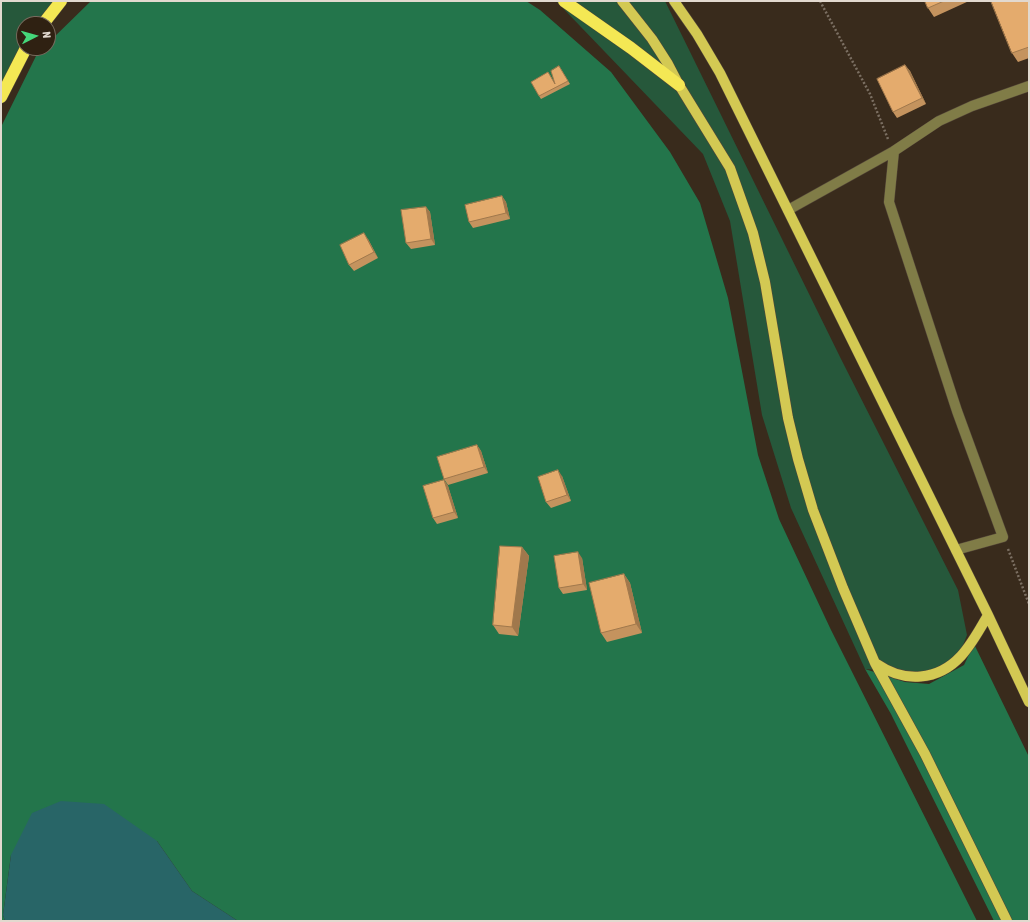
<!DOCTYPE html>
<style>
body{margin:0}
#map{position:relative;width:1030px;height:922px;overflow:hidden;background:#392b1c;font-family:"Asap Condensed",sans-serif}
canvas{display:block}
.frame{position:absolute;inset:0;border:2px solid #e2d9cf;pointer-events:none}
.north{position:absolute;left:16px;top:16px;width:40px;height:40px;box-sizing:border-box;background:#2f2112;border:1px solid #776b5e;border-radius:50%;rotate:84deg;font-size:11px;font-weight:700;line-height:16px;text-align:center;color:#e2d9cf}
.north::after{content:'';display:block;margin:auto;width:14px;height:18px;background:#45d77a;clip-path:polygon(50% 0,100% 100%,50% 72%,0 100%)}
</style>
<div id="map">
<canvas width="1030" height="922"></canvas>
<div class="frame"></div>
<div class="north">N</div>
</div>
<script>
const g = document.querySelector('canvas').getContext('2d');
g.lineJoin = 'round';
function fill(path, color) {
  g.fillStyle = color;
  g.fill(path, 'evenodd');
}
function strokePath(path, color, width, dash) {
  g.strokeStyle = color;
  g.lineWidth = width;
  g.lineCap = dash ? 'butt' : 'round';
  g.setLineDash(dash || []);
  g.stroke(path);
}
fill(new Path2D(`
 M1 1H61L43 24H24V48L1 88Z
 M556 1H665L841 359 958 590 967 635 958 658 929 674 865 669 791 508 762 415 730 221 703 154Z`), '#26583b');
fill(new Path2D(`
 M91 1H526L540 10 611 72 670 152 700 203 728 298 758 455 779 519 831 630 977 921H238L192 891 157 841 11 855 3 915 5 921H1V127L37 54 43 48H48V43Z
 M974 644 1029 757V921H994L891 714 865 669 905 682 929 684 964 665Z`), '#23754b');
fill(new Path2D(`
 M61 801 104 804 157 841 192 891 238 921H5L3 915 11 855 32 813Z`), '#286567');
const minor = new Path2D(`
 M788 210 894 151
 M956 550 1003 537 957 411 889 202 894 151 939 121 972 106 1029 86`);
const major = new Path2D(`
 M622 1 652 39 668 64 679 85 730 168 753 233 765 282 788 418 798 459 813 510 843 588 875 663 925 754 1007 921
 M674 1 697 34 720 73 988 615 1029 702
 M877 664C904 683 938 681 961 656 972 644 980 629 988 615`);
const highway = new Path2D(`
 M564 1 631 48 679 85
 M43 24 61 1
 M1 97 26 48`);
strokePath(minor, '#544739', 11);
strokePath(major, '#544739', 11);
strokePath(highway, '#544739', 13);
strokePath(new Path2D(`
 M820 1 870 94 888 139
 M1008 549 1029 604`), '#7b6f62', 2.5, [2, 2]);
strokePath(minor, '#807c47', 10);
strokePath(major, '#d3c953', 10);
strokePath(highway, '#f4e854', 12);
fill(new Path2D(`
 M925 1H969L934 17 928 8Z
 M1029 1V58L1018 62 1012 53Z
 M905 65 910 71 926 104 897 118 893 112Z
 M559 66 570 84 541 99 539 96 550 75 554 82Z
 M502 196 506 202 510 219 473 228 469 222Z
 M426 207 430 212 435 245 411 249 406 243Z
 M368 239 378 258 354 271 349 265Z
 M477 445 481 451 488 473 448 485 444 479Z
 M562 476 571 501 551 508 546 502Z
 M444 480 448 486 458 518 437 524 433 518Z
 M522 547 529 556 518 636 499 634 493 625Z
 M582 558 587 590 563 594 559 588Z
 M624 574 630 583 642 633 607 642 601 633Z`), '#c4935e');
fill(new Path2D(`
 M905 65 910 71 926 104 922 98Z
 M502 196 506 202 510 219 506 213Z
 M426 207 430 212 435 245 431 239Z
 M364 233 368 239 378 258 374 252Z
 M477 445 481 451 488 473 484 467Z
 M558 470 562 476 571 501 567 495Z
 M444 480 448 486 458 518 454 512Z
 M522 547 529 556 518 636 512 627Z
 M578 552 582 558 587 590 583 584Z
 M624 574 630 583 642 633 636 624Z`), '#a0784c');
const building = new Path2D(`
 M925 1H944L928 8Z
 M991 1H1029V47L1012 53Z
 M905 65 922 98 893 112 877 79Z
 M559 66 568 81 539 96 531 82 548 72 555 84 551 71Z
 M502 196 506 213 469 222 465 205Z
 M426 207 431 239 406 243 401 210Z
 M364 233 374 252 349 265 340 245Z
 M477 445 484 467 444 479 437 457Z
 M558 470 567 495 546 502 538 477Z
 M444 480 454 512 433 518 423 486Z
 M500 546 522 547 512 627 493 625Z
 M578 552 583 584 559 588 554 556Z
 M624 574 636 624 601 633 589 583Z`);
fill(building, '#e4ab6d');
strokePath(building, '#a0784c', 1);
</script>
